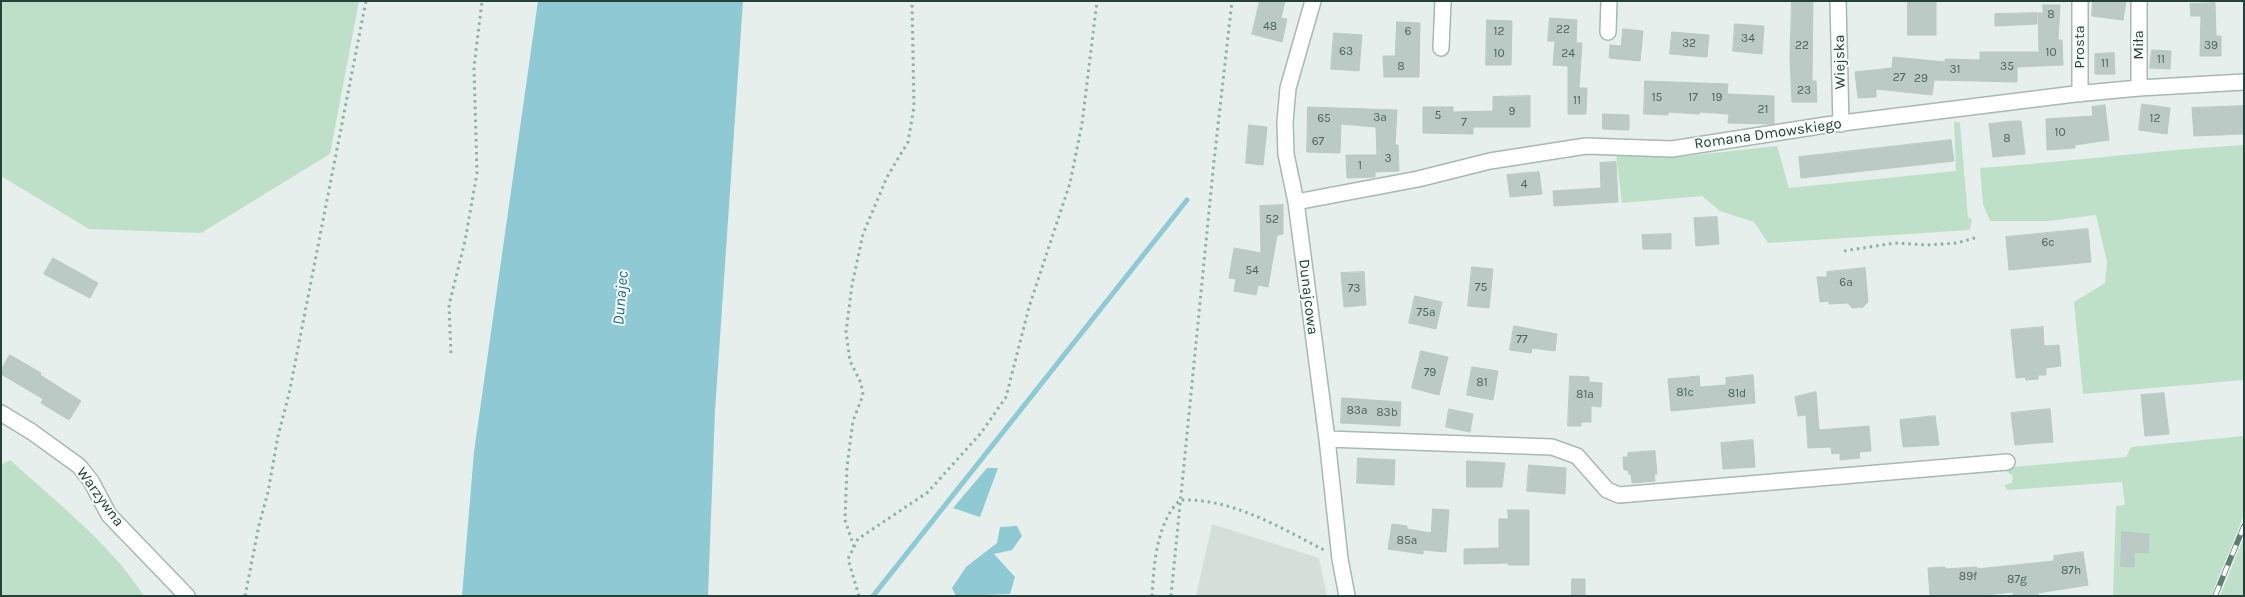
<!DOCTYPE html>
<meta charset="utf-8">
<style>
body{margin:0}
#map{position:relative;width:2245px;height:597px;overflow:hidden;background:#e6efeb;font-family:Karla,sans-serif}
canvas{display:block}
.frame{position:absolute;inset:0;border:2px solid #24423a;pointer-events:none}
</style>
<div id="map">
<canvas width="2245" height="597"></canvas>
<div class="frame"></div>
</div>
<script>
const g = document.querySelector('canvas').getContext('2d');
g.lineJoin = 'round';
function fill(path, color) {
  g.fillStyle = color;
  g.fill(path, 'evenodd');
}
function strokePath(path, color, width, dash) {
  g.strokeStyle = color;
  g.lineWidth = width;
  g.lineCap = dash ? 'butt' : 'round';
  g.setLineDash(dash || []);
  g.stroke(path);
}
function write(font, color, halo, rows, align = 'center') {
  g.font = font + ' Karla,sans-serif';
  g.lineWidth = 4;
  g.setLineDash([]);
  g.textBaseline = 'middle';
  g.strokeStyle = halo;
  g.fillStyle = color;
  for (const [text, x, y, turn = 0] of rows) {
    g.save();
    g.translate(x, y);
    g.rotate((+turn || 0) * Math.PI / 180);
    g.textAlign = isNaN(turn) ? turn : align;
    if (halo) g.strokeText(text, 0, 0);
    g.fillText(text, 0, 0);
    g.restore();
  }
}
fill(new Path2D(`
 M1212 524 1319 558 1327 596H1196Z`), '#d4dfda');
fill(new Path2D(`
 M1 1H359L330 154 201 233 89 229 1 176Z
 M1954 121 1960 123 1968 217 1972 220 1970 230 1768 243 1754 222 1720 211 1702 196 1622 203 1616 154 1678 157 1777 146 1789 188 1956 171Z
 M2244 145V380L2083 394 2074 302 2105 283 2107 262 2096 215 2048 221H1990L1983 204 1980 168C2068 162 2156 150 2244 145Z
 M2244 436V515L2211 596H2113L2116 506 2125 505 2122 482 2007 490 2004 485 2012 483 2013 476 2001 468 2126 457 2131 447Z
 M10 460C56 502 110 543 144 596H1V465Z
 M2244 537V596H2220L2241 544Z`), '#bfe0c8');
fill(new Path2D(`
 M538 1H743L715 411 708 596H462L474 452Z
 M987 468H998L980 517 953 508Z
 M1017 526 1022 536 1012 550 994 554 1015 577 1010 594 956 596 952 588 966 567 997 543 1000 527Z`), '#8ec9d4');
strokePath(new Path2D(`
 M873 596 1187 200`), '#8ec9d4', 5);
const building = new Path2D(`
 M1260 1H1285L1281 18 1287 19 1282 42 1252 34Z
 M1792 1H1813L1812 81H1816L1817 102H1792L1790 59Z
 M1908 1H1936V35H1908Z
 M2093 1H2126L2123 20 2092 16Z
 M2215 3 2216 36H2221V56H2200L2201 16H2191L2190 4Z
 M2043 5H2060L2058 40H2062L2063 65 2017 67V82L1934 80 1932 95 1876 89V97L1858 98 1855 72 1892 68 1893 57 1945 62V59L1980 60V52H2039L2038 13H2043Z
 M2037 13V24L1995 26V14Z
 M1550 18 1577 20 1576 43H1582L1579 88H1587L1586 114H1568V66L1553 65 1555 41H1548Z
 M1487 20 1512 21 1511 65H1486Z
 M1397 22 1420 23 1419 77H1384L1383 56H1395Z
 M1735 24 1764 26 1762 54 1733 51Z
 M1623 29 1643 31 1640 61 1609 58 1610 45 1621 46Z
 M1672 32 1709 35 1707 57 1670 54Z
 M1334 33 1362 35 1359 71 1331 69Z
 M2152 50 2171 51 2170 69 2150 68Z
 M2114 53 2115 74H2095V54Z
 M1645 81 1728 84 1727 94 1774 96V124L1728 123 1729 114 1700 112 1699 114 1668 112V115L1644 114Z
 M1530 96V127H1473V134L1423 133V107H1453V112L1493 111V97Z
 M2142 104 2170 108 2167 134 2139 130Z
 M2105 105 2109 140 2075 145V148L2047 150 2046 119 2093 116 2092 107Z
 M2244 106V134L2194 136 2192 108Z
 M1308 107 1397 110 1395 145H1398L1399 171 1375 172V177L1347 178 1346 155H1377L1376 127 1341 124 1340 153 1307 152Z
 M1603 114 1629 115V130L1603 129Z
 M2013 121H2021L2025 154 1993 157 1989 124Z
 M1249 125 1267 127 1263 165 1246 163Z
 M1951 140 1954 161 1801 178 1799 157Z
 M1616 162 1618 202 1554 206 1553 191 1601 188 1600 163Z
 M1539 172 1542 194 1510 197 1507 175Z
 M1283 205V234L1277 235 1268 287 1258 285 1256 295 1234 291 1236 279 1229 278 1234 248 1261 253 1260 206Z
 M1717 217 1719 244 1696 246 1694 218Z
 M2088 229 2091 262 2009 270 2006 237Z
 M1671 234V249H1643L1642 235Z
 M53 258 98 283 90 298 44 274Z
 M1472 267 1493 269 1489 308 1468 306Z
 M1865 268 1868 302 1863 307 1852 308 1848 303 1829 304V301L1820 302 1817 277H1827V272Z
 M1364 272 1366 305 1344 307 1341 273Z
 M1415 296 1442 302 1436 329 1409 323Z
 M1514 326 1557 334 1555 351 1532 348 1531 353 1510 350Z
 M2043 327 2044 346 2059 345 2061 366 2046 368V375H2038V379L2026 380 2025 377 2016 378 2011 330Z
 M1421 351 1448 357 1439 395 1412 388Z
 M10 355 41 373 40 375 81 401 69 420 41 403 43 399 1 374V370Z
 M1472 367 1498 371 1493 400 1467 395Z
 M1753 375 1755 403 1671 411 1668 379 1699 376 1700 387 1726 385V378Z
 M1570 376 1589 377V382L1602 383 1601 407 1591 406V422H1581V426H1568Z
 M1816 392 1819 430 1869 426 1871 451 1859 452 1860 458 1840 460V453L1832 454 1831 447 1808 448 1806 415 1798 416 1795 397Z
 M2164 393 2169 434 2145 436 2141 395Z
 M1342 398 1401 402 1400 426 1341 423Z
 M1449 409 1473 414 1470 432 1446 427Z
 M2050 409 2053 442 2015 445 2011 413Z
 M1935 416 1939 445 1903 447 1900 420Z
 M1753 440 1755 467 1723 469 1721 443Z
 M1655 451 1657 474H1654L1655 481 1632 483 1631 474H1629L1628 470H1624L1623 457H1628V453Z
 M1358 458 1395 460 1394 485 1357 483Z
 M1467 461 1505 463 1502 487H1467Z
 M1529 465 1566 468 1565 494 1527 491Z
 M1433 509 1449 510 1446 552 1423 550V554L1388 549 1392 524 1407 526V529L1431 533Z
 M1508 510H1529V565H1508V563L1464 564V549L1499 548V519H1508Z
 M2122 532 2149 534 2148 553 2134 552V567L2121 566Z
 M2083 552 2088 585 2038 593V596H2013V592L1976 596H1930L1928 568 1945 567V569L1977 567V569L2054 561V556Z
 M1572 579H1585V596H1572Z`);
fill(building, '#bbcac4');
strokePath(building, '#b8c9c2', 1);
const minor = new Path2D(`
 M1313 1 1288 88 1285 122 1286 154 1296 202 1327 439 1340 559 1347 596
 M1838 1 1841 124
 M2139 1V88
 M1608 32 1609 1
 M1441 48 1443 1
 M2080 94V1
 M1296 202 1418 179 1490 161 1586 146 1672 149 1826 125 2075 94 2139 88 2244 82
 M1 413 32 432 79 466 91 481 109 515 187 596
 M1327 439 1552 447 1577 456 1607 490 1619 495 2007 462`);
strokePath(minor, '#a8b8b2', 18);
strokePath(new Path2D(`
 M1844 251 1895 243 1926 245 1957 243 1978 237
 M451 353 449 305 465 241 477 173 474 67 482 1
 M854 547 845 520 847 467 853 421 863 395 861 383 850 361 846 332 852 285 863 234 887 177 908 142 914 107 912 1
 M245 596 259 525 268 492 278 436 289 394 366 1
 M859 596 848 559 858 539 928 492 981 433 1006 397 1029 307 1070 183 1082 124 1097 1
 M1152 596C1154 565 1156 523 1180 500 1232 498 1279 527 1324 550
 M1171 596 1214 161 1232 1`), '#86b3a5', 3, [2.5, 4]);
strokePath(minor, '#fff', 15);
const rail = new Path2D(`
 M2215 596 2244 526`);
strokePath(rail, '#5f7d75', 5.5);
strokePath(rail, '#f7fbf9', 4, [11]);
write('12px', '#4a645c', null, [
 ["8",2051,15],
 ["48",1270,27],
 ["22",1563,30],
 ["6",1408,32],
 ["12",1499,32],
 ["34",1748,39],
 ["32",1689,44],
 ["22",1802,46],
 ["39",2211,46],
 ["63",1346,52],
 ["10",2051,53],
 ["10",1499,54],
 ["24",1568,54],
 ["11",2161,60],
 ["11",2105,64],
 ["8",1401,67],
 ["35",2007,67],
 ["31",1955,70],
 ["27",1899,78],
 ["29",1921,79],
 ["23",1804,91],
 ["15",1657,98],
 ["17",1693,98],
 ["19",1717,98],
 ["11",1577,101],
 ["21",1763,110],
 ["9",1512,112],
 ["5",1438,116],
 ["3a",1380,118],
 ["65",1324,119],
 ["12",2155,119],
 ["7",1464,123],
 ["10",2060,133],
 ["8",2007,139],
 ["67",1318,142],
 ["3",1388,159],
 ["1",1360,166],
 ["4",1524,185],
 ["52",1272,220],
 ["6c",2048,243],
 ["54",1252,271],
 ["6a",1846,283],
 ["75",1481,288],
 ["73",1354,289],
 ["75a",1426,313],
 ["77",1522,340],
 ["79",1430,373],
 ["81",1482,383],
 ["81c",1685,393],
 ["81d",1737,394],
 ["81a",1585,395],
 ["83a",1357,411],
 ["83b",1387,413],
 ["85a",1407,541],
 ["87h",2071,571],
 ["89f",1968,577],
 ["87g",2017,580]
]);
write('15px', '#24423a', '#f7fbf9', [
 ["Miła",2139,45,-90],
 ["Prosta",2080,47,-90],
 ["Wiejska",1840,62,-91],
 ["Romana Dmowskiego",1768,134,-8],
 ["Dunajcowa",1308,297,83],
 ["Warzywna",100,497,54]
]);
write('italic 16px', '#1c6f80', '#f7fbf9', [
 ["Dunajec",621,298,-85]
]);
</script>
